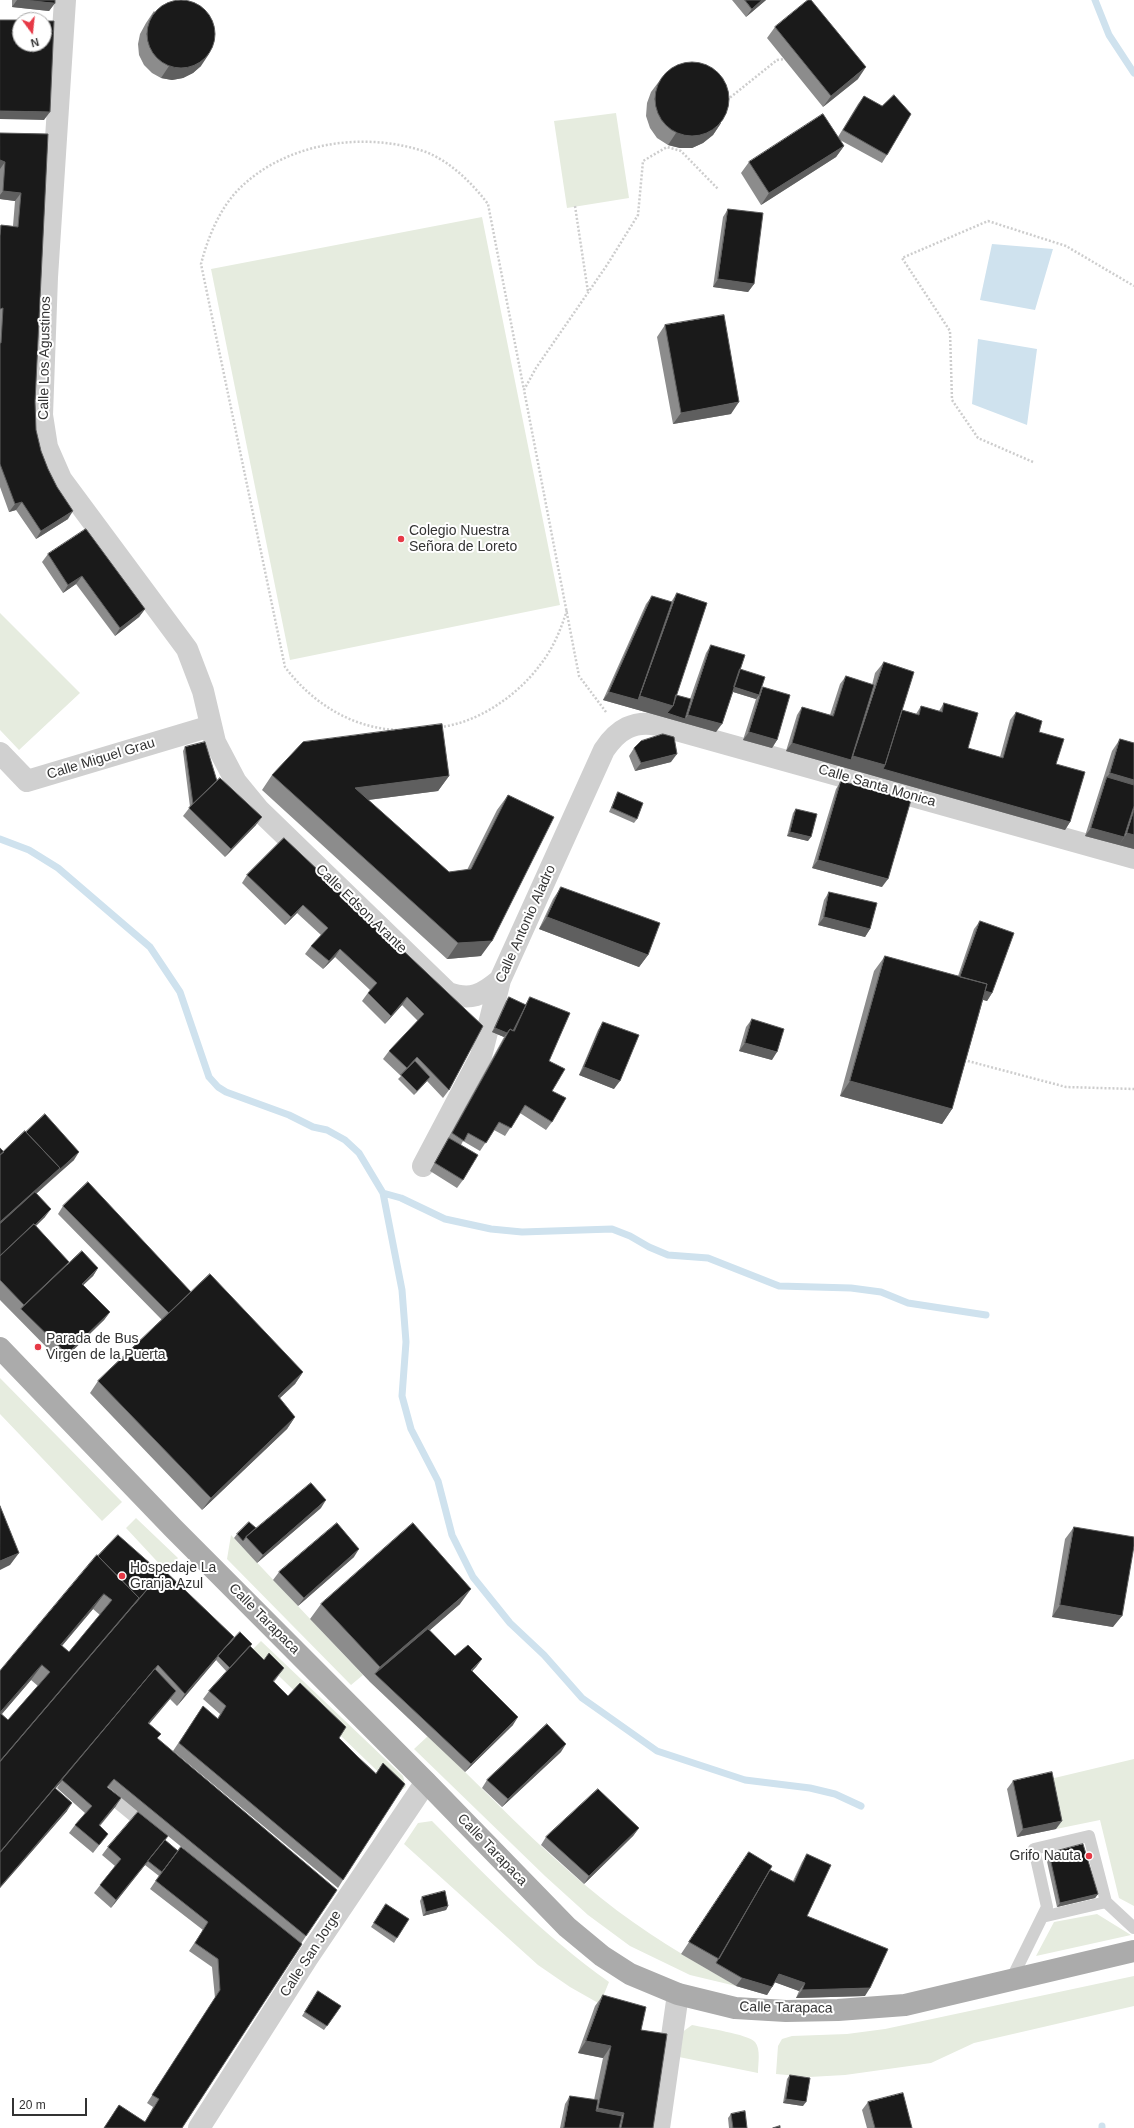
<!DOCTYPE html>
<meta charset="utf-8">
<style>
body{margin:0}
#map{position:relative;width:1134px;height:2128px;overflow:hidden;background:#fff;font-family:Arial,sans-serif}
canvas{display:block}
.north{position:absolute;left:12px;top:12px;width:40px;height:40px;box-sizing:border-box;background:#fff;border:1px solid #adadad;border-radius:50%;rotate:165deg;font-size:11px;font-weight:700;line-height:16px;text-align:center;color:#333}
.north::after{content:'';display:block;margin:auto;width:14px;height:18px;background:#e63946;clip-path:polygon(50% 0,100% 100%,50% 72%,0 100%)}
.scale{position:absolute;left:12px;top:2098px;width:75px;height:18px;box-sizing:border-box;border:2px solid #333;border-top:0;padding-left:5px;font-size:12px;line-height:14px;white-space:nowrap;color:#333;-webkit-text-stroke:3px #fff;paint-order:stroke}
</style>
<div id="map">
<canvas width="1134" height="2128"></canvas>
<div class="north">N</div>
<div class="scale">20 m</div>
</div>
<script>
const g = document.querySelector('canvas').getContext('2d');
g.lineJoin = 'round';
function fill(path, color) {
  g.fillStyle = color;
  g.fill(path, 'evenodd');
}
function strokePath(path, color, width, dash) {
  g.strokeStyle = color;
  g.lineWidth = width;
  g.lineCap = dash ? 'butt' : 'round';
  g.setLineDash(dash || []);
  g.stroke(path);
}
function write(font, color, halo, rows, align = 'center') {
  g.font = font + ' Arial,sans-serif';
  g.lineWidth = 4;
  g.setLineDash([]);
  g.textBaseline = 'middle';
  g.strokeStyle = halo;
  g.fillStyle = color;
  for (const [text, x, y, turn = 0] of rows) {
    g.save();
    g.translate(x, y);
    g.rotate((+turn || 0) * Math.PI / 180);
    g.textAlign = isNaN(turn) ? turn : align;
    if (halo) g.strokeText(text, 0, 0);
    g.fillText(text, 0, 0);
    g.restore();
  }
}
fill(new Path2D(`
 M616 113 629 198 567 208 554 121Z
 M482 217 560 605 290 660 211 269Z
 M0 613 80 693 19 750 0 730Z
 M0 1378 122 1502 102 1521 0 1414Z
 M136 1518 178 1558 166 1571 126 1528Z
 M231 1535 363 1675 351 1685 227 1559Z
 M261 1641 403 1776 406 1787 399 1792 252 1650Z
 M428 1736C485 1790 539 1849 601 1898 643 1932 690 1959 736 1986L690 1975 630 1946 588 1915 545 1876 414 1749Z
 M1134 1759V1906L1119 1898 1100 1820 1056 1829 1046 1780Z
 M432 1821C489 1879 544 1936 609 1982L600 2004 570 1987 538 1965 404 1844 418 1823Z
 M1097 1914 1131 1935 1036 1956 1054 1922Z
 M1134 1976V2006L974 2043 931 2063 845 2075 809 2077 776 2074 778 2046 782 2039 792 2036 847 2034 885 2029Z
 M692 2025C705 2028 748 2034 755 2042 761 2049 758 2064 758 2073L679 2057 681 2033Z`), '#e6ecdf');
fill(new Path2D(`
 M992 244 1053 249 1035 310 980 300Z
 M978 339 1037 349 1027 425 972 404Z`), '#cfe2ee');
strokePath(new Path2D(`
 M1095 0 1109 35 1134 73
 M0 839 29 850 58 868 150 947 180 992 209 1077 218 1087 226 1092 289 1115 313 1127 327 1130 345 1140 359 1153 383 1193 401 1198 445 1219 491 1229 522 1232 612 1229 630 1236 649 1247 668 1255 708 1258 779 1286 851 1288 881 1292 908 1303 986 1315
 M383 1193 402 1290 406 1342 402 1396 411 1429 438 1481 452 1535 473 1577 510 1623 544 1655 582 1698 657 1751 745 1780 810 1788 835 1794 861 1806
 M1102 2128V2126`), '#cfe2ee', 7);
strokePath(new Path2D(`
 M727 100 777 60 784 59
 M575 206 588 292
 M1033 462 978 438 952 400 950 331 902 258 988 221 1066 246 1134 286
 M606 712 579 676 524 390 536 368 607 265 638 215 643 161 667 147 681 151 718 189
 M440 727C478 723 518 695 540 665 553 649 561 629 567 610
 M397 730C352 728 312 703 285 667L201 264C208 237 220 207 241 187 288 142 365 131 426 152 451 162 472 183 488 204L524 390
 M964 1060 1066 1087 1134 1089`), '#cdcdcd', 2.5, [2, 2]);
strokePath(new Path2D(`
 M113 1799 147 1827
 M1042 1917 1106 1902
 M1011 1980 1047 1907 1034 1849 1089 1836 1106 1902 1134 1928`), '#d0d0d0', 12);
strokePath(new Path2D(`
 M65 0 47 277 42 415 47 447 61 479 187 649 203 691 215 742 236 782 259 810 448 993C471 1001 482 995 500 980
 M0 753 27 781 211 726
 M423 1166 481 1056 500 980 604 750C618 729 634 720 658 725L1134 858
 M199 2128 308 1957 426 1782
 M659 2128 678 1994`), '#d0d0d0', 22);
strokePath(new Path2D(`
 M0 1348 173 1528 426 1782 567 1927 602 1956 630 1974 678 1994 735 2008 786 2011 838 2010 905 2005 1134 1951`), '#ababab', 22);
fill(new Path2D(`
 M12 0H55V3L49 11 12 7Z
 M732 0H766L746 17Z
 M154 11 201 66 193 73 183 78 172 80 161 78 152 73 144 65 139 55 138 44 140 34 146 23Z
 M775 27 858 79 823 107 767 38Z
 M660 80 721 123 713 135 703 143 692 148H680L668 145 657 138 650 128 646 116 647 103 651 92Z
 M864 96 887 155 882 163 840 140 844 146 836 157 761 205 741 173 749 162 838 137 858 104Z
 M0 133 48 134 35 402 36 430 41 451 68 519 36 539 16 510 9 512 0 487V226L1 225 13 226 15 201 0 199Z
 M728 209 754 284 748 292 713 287 723 217Z
 M665 325 731 414 673 424 657 337Z
 M48 554 145 609 139 617 115 636 76 584 63 593 42 562Z
 M677 593 676 695 690 699 706 653 711 645 740 669 760 691 763 687 777 740 772 748 743 740 756 699 733 692 716 732 603 700 646 604 652 596 671 602Z
 M884 662 902 710 916 714 921 706 939 711 944 703 968 748 1000 757 1010 720 1016 712 1039 732 1056 764 1070 822 1065 830 786 751 797 715 802 707 830 715 840 684 846 676 872 685 875 673Z
 M1120 739 1134 743V849L1085 836 1112 751Z
 M185 747 217 781 256 825 225 857 183 816 190 807 183 751Z
 M634 748 671 762 635 771 629 756Z
 M272 775 449 776 438 791 368 800 449 872 467 870 497 810 508 795 481 956 447 959 262 790Z
 M841 781 882 887 812 868 836 789Z
 M618 792 637 819 634 823 609 812 616 796Z
 M796 809 808 841 787 836 793 813Z
 M284 838 483 1026 449 1090 443 1098 427 1081 414 1095 398 1079 401 1076 383 1059 389 1051 418 1021 402 1005 385 1024 362 1001 370 990 335 957 323 969 305 954 311 946 321 935 297 913 285 925 242 883 247 875Z
 M561 887 648 955 639 967 539 929 553 899Z
 M829 892 870 929 865 937 818 925 824 900Z
 M980 921 992 993 987 1001 983 1000 952 1109 942 1124 840 1096 874 971 885 956 958 976 974 929Z
 M509 997 525 1005 530 997 549 1061 552 1091V1122L546 1130 520 1113 505 1136 494 1130 480 1151 463 1141 461 1145 463 1180 457 1188 430 1171 504 1037 492 1032 506 1001Z
 M752 1019 772 1060 739 1051 746 1027Z
 M603 1022 614 1089 579 1075 598 1030Z
 M0 1148 4 1152 74 1160 36 1194 45 1217 36 1226 67 1265 98 1268 93 1276 83 1285 110 1312 104 1320 61 1362 0 1300Z
 M63 1206 191 1292 303 1372 295 1384 279 1399 295 1417 287 1429 202 1510 90 1393 98 1381 162 1320 58 1214Z
 M321 1508 257 1563 234 1538 237 1534Z
 M1074 1527 1113 1627 1052 1617 1065 1539Z
 M98 1556 161 1573 234 1637 227 1646 250 1647 264 1660 284 1668 274 1682 288 1696 339 1738 358 1757 376 1773 383 1763 343 1880 338 1888 173 1751 203 1706 217 1719 220 1714 203 1699 209 1691 227 1672 216 1660 177 1706 170 1699 149 1724 157 1738 306 1936 182 2128H104L119 2105 145 2122 153 2107 147 2103 215 1998 212 1967 189 1951 203 1930 150 1889 159 1876 145 1865 111 1908 94 1893 115 1866 102 1855 108 1847 165 1834 108 1787 107 1788 116 1806 100 1826 108 1834 93 1853 69 1833 75 1825 85 1813 57 1788 61 1782 55 1789 67 1811 0 1888V1671ZM93 1609 100 1615 69 1652 62 1646ZM31 1680 38 1686 8 1720 2 1714ZM168 1836 184 1849 178 1851 165 1840Z
 M354 1557 298 1606 273 1580 279 1572Z
 M321 1604H460L430 1630 455 1656 482 1659 476 1667 472 1671 513 1725 465 1772 370 1682 310 1619Z
 M561 1752 502 1807 482 1788 487 1780Z
 M1013 1781 1056 1829 1017 1837 1007 1789Z
 M639 1828 633 1836 584 1884 541 1845 546 1837Z
 M749 1852 770 1870 793 1881 802 1862 807 1854V1916L865 1996 796 1998 799 1991 775 1982 767 1995 736 1986 681 1954Z
 M1049 1853 1098 1894 1095 1898 1057 1907 1046 1857Z
 M422 1897 448 1906 446 1910 423 1916 420 1901Z
 M386 1904 397 1938 394 1943 371 1927Z
 M318 1991 341 2006 324 2030 302 2016Z
 M603 1995 641 2030 653 2128H560L565 2104 570 2096 594 2100 603 2058 578 2053 595 2006Z
 M790 2075 803 2106 783 2103 787 2079Z
 M868 2102 912 2128H867L862 2110Z
 M731 2114 747 2128H729L728 2118Z`), '#8c8c8c');
fill(new Path2D(`
 M17 0H24L55 3 49 11 12 7Z
 M762 0H766L746 17 752 9Z
 M209 54 201 66 193 73 183 78 172 80 161 78 169 66Z
 M866 67 858 79 823 107 831 96Z
 M0 111 50 112 44 120 0 119Z
 M721 123 713 135 703 143 692 148H680L668 145 676 133Z
 M844 146 836 157 761 205 769 193Z
 M0 160 5 162 0 169Z
 M3 191 21 193 15 201 0 199V195Z
 M718 279 754 284 748 292 713 287Z
 M739 402 731 414 673 424 681 413Z
 M22 502 16 510 9 512 15 504Z
 M73 511 68 519 36 539 41 531Z
 M82 576 76 584 63 593 68 585Z
 M145 609 139 617 115 636 120 628Z
 M733 687 759 695 756 699 730 691Z
 M609 692 638 700 640 696 673 706 685 719 688 715 722 724 716 732 603 700Z
 M749 732 777 740 772 748 743 740Z
 M792 743 851 760 853 756 885 765 1070 822 1065 830 786 751Z
 M677 754 671 762 635 771 641 763Z
 M1110 773 1134 780V795L1107 777Z
 M449 776 438 791 344 803 355 788Z
 M262 817 256 825 225 857 231 849Z
 M1091 828 1124 837 1119 845 1085 836Z
 M790 832 811 837 808 841 787 836Z
 M1127 833 1134 835V849L1119 845Z
 M818 860 888 879 882 887 812 868Z
 M303 905 297 913 285 925 291 917Z
 M547 917 648 955 639 967 539 929Z
 M824 917 870 929 865 937 818 925Z
 M492 941 481 956 447 959 458 943Z
 M340 949 335 957 323 969 329 961Z
 M958 982 992 993 987 1001 953 990Z
 M407 997 402 1005 385 1024 391 1016Z
 M495 1028 507 1033 504 1037 492 1032Z
 M745 1043 777 1052 772 1060 739 1051Z
 M584 1067 620 1081 614 1089 579 1075Z
 M430 1077 427 1081 414 1095 417 1091Z
 M850 1081 952 1109 942 1124 840 1096Z
 M79 1152 74 1160 51 1180 57 1172Z
 M60 1168 51 1180 0 1227V1222Z
 M51 1209 45 1217 0 1260V1257Z
 M69 1262 61 1273 21 1309 24 1305Z
 M98 1268 93 1276 76 1292 82 1284Z
 M110 1312 104 1320 61 1362 67 1354Z
 M303 1372 295 1384 269 1408 278 1396Z
 M295 1417 287 1429 202 1510 211 1498Z
 M326 1500 321 1508 257 1563 263 1555Z
 M359 1549 354 1557 298 1606 304 1598Z
 M19 1553 10 1565 0 1570V1561Z
 M471 1589 460 1604 377 1676 375 1674 380 1667Z
 M104 1594 93 1609 50 1660 61 1645Z
 M1060 1605 1122 1616 1113 1627 1052 1617Z
 M234 1637 226 1648 218 1656 216 1660 177 1706 185 1694Z
 M482 1659 476 1667 466 1678 471 1670Z
 M42 1665 31 1680 0 1716V1713Z
 M158 1665 150 1677 0 1854V1852Z
 M176 1691 170 1699 143 1731 148 1723Z
 M518 1717 513 1725 465 1772 471 1764Z
 M566 1744 561 1752 502 1807 508 1799Z
 M121 1798 116 1806 93 1833 99 1825Z
 M72 1803 67 1811 0 1888V1887Z
 M1062 1821 1056 1829 1017 1837 1023 1829Z
 M639 1828 633 1836 584 1884 589 1876Z
 M168 1836 145 1865 111 1908 116 1900Z
 M1098 1894 1095 1898 1057 1907 1060 1903Z
 M448 1906 446 1910 423 1916 426 1912Z
 M779 1974 805 1983 799 1991 774 1982Z
 M742 1978 772 1987 767 1995 736 1986Z
 M870 1988 865 1996 796 1998 802 1990Z
 M586 2041 611 2046 603 2058 578 2053Z
 M786 2099 806 2102 803 2106 783 2103Z
 M598 2108 624 2113 616 2124 590 2119Z`), '#5f5f5f');
const building = new Path2D(`
 M147 34a34 34 0 1 1 68 0a34 34 0 1 1-68 0Z
 M24 0H55V3Z
 M745 0H762L752 9Z
 M808 0H811L866 67 831 96 775 27Z
 M0 20H20V44H44V21H54L50 112 0 111Z
 M655 99a37 37 0 1 1 74 0a37 37 0 1 1-74 0Z
 M894 95 911 114 887 155 843 130 864 96 882 106Z
 M823 114 844 146 769 193 749 162Z
 M0 133 48 134 35 402 36 430 41 451 48 469 57 487 73 511 41 531 22 502 15 504 0 464V343H1L3 308 0 309V236L1 225 18 227 21 193 3 191 5 162 0 160Z
 M728 209 763 213 754 284 718 279Z
 M724 315 739 402 681 413 665 325Z
 M86 529 145 609 120 628 82 576 68 585 48 554Z
 M677 593 707 603 673 706 640 696Z
 M652 596 672 602 638 700 609 692Z
 M711 645 745 655 722 724 688 715Z
 M884 662 914 672 885 765 853 756Z
 M740 669 765 677 759 695 734 687Z
 M846 676 874 685 851 760 792 743 802 707 833 716Z
 M763 687 790 695 777 740 749 732Z
 M676 695 691 699 685 719 667 713 673 706Z
 M944 703 978 713 968 748 1003 758 1016 712 1042 721 1039 732 1064 739 1056 764 1085 772 1070 822 883 769 885 765 902 710 919 715 921 706 942 712Z
 M442 724 449 776 355 788 449 872 471 869 508 795 554 817 492 941 458 943 272 775 303 742Z
 M663 734 674 737 677 754 641 763 634 748 641 741Z
 M1120 739 1134 743V780L1110 773Z
 M205 742 217 781 193 804 185 747Z
 M1107 777 1134 785V806L1124 837 1091 828Z
 M220 778 262 817 231 849 189 808Z
 M841 781 911 800 888 879 818 860Z
 M618 792 643 803 637 819 612 808Z
 M796 809 817 814 811 837 790 832Z
 M1134 810V835L1127 833Z
 M284 838 483 1026 449 1090 417 1057 407 1068 389 1051 424 1014 407 997 391 1016 368 993 377 983 340 949 329 961 311 946 328 928 303 905 291 917 247 875Z
 M561 887 660 923 648 955 547 917Z
 M829 892 877 903 870 929 824 917Z
 M980 921 1014 933 992 993 985 991 987 984 960 977Z
 M885 956 987 984 952 1109 850 1081Z
 M509 997 526 1005 513 1031 510 1029 507 1033 495 1028Z
 M530 997 570 1013 549 1061 565 1069 552 1091 566 1098 552 1122 525 1105 511 1128 499 1122 486 1143 468 1133 464 1141 452 1133 510 1029 514 1031Z
 M752 1019 784 1029 777 1052 745 1043Z
 M603 1022 639 1035 620 1081 584 1067Z
 M415 1061 430 1077 417 1091 401 1075Z
 M45 1114 79 1152 57 1172 60 1168 26 1132Z
 M25 1131 60 1168 0 1222V1155Z
 M449 1138 478 1155 463 1180 435 1163Z
 M0 1148 4 1152 0 1155Z
 M88 1182 191 1292 169 1313 63 1206Z
 M35 1192 51 1209 35 1225 34 1224 0 1256V1224Z
 M34 1224 69 1262 24 1305 0 1280V1256Z
 M82 1251 98 1268 82 1284 110 1312 67 1354 21 1309Z
 M210 1274 303 1372 278 1396 295 1417 211 1498 98 1381Z
 M311 1483 326 1500 263 1555 246 1537Z
 M0 1506 19 1553 0 1561Z
 M249 1522 256 1528 246 1537 243 1541 237 1534Z
 M337 1523 359 1549 304 1598 279 1572Z
 M413 1523 471 1589 380 1667 321 1604Z
 M1074 1527 1134 1537V1546L1122 1616 1060 1605Z
 M118 1535 161 1573 135 1604 139 1598 98 1556Z
 M97 1555 139 1598 0 1761V1671ZM104 1594 112 1600 69 1652 61 1645ZM42 1665 50 1672 8 1720 0 1713Z
 M164 1570 234 1637 185 1694 158 1665 0 1852V1762Z
 M428 1629 455 1656 468 1645 482 1659 471 1670 518 1717 471 1764 375 1674Z
 M240 1632 252 1644 230 1668 218 1656Z
 M250 1646 264 1660 269 1653 284 1668 273 1681 288 1696 300 1683 346 1727 339 1738 358 1757 376 1774 383 1763 405 1784 343 1880 179 1743 203 1706 218 1719 226 1706 209 1691Z
 M155 1669 176 1691 148 1723 161 1734 157 1738 337 1890 306 1936 114 1779 107 1787 121 1798 99 1825 108 1834 99 1845 75 1825 92 1806 62 1780Z
 M547 1724 566 1744 508 1799 487 1780Z
 M1052 1772 1062 1821 1023 1829 1013 1781Z
 M55 1788 72 1803 0 1887V1853Z
 M598 1789 639 1828 589 1876 546 1837Z
 M138 1812 168 1836 116 1900 100 1885 121 1859 108 1847Z
 M165 1840 178 1851 162 1872 148 1861Z
 M1083 1844 1098 1894 1060 1903 1049 1853Z
 M181 1847 302 1944 182 2128H104L119 2105 145 2122 159 2099 152 2095 220 1990 218 1959 195 1943 208 1922 156 1881Z
 M749 1852 772 1866 719 1959 689 1942Z
 M807 1854 831 1865 807 1916 888 1949 870 1988 802 1990 805 1983 779 1974 772 1987 742 1978 716 1963 770 1870 794 1882Z
 M445 1891 448 1906 426 1912 422 1897Z
 M386 1904 409 1919 397 1938 374 1923Z
 M318 1991 341 2006 327 2026 305 2012Z
 M603 1995 646 2007 641 2030 667 2034 653 2128H621L624 2113 598 2108 611 2046 586 2041Z
 M790 2075 810 2078 806 2102 786 2099Z
 M903 2093 912 2128H875L868 2102Z
 M570 2096 598 2100 596 2111 622 2116 619 2128H564Z
 M745 2111 747 2128H733L731 2114Z
 M780 2126V2128H773Z`);
fill(building, '#1a1a1a');
strokePath(building, '#5f5f5f', 1);
for (const [x, y, r, color] of [
 [401,539,4,"#e63946"],
 [38,1347,4,"#e63946"],
 [122,1576,4,"#e63946"],
 [1089,1856,4,"#e63946"]
]) {
  const dot = new Path2D();
  dot.arc(x, y, r, 0, 2 * Math.PI);
  g.fillStyle = color;
  g.fill(dot);
  strokePath(dot, '#fff', 1.5);
}
write('14px', '#333', '#fff', [
 ["Calle Los Agustinos",45,358,-89],
 ["Calle Miguel Grau",101,759,-17],
 ["Calle Santa Monica",877,786,16],
 ["Calle Edson Arante",361,909,44],
 ["Calle Antonio Aladro",526,924,-66],
 ["Calle Tarapaca",264,1619,45],
 ["Calle Tarapaca",492,1850,46],
 ["Calle San Jorge",311,1954,-57],
 ["Calle Tarapaca",786,2008,1]
]);
write('14px', '#333', '#fff', [
 ["Colegio Nuestra",409,531],
 ["Señora de Loreto",409,547],
 ["Parada de Bus",46,1339],
 ["Virgen de la Puerta",46,1355],
 ["Hospedaje La",130,1568],
 ["Granja Azul",130,1584],
 ["Grifo Nauta",1081,1856,"right"]
], 'left');
</script>
